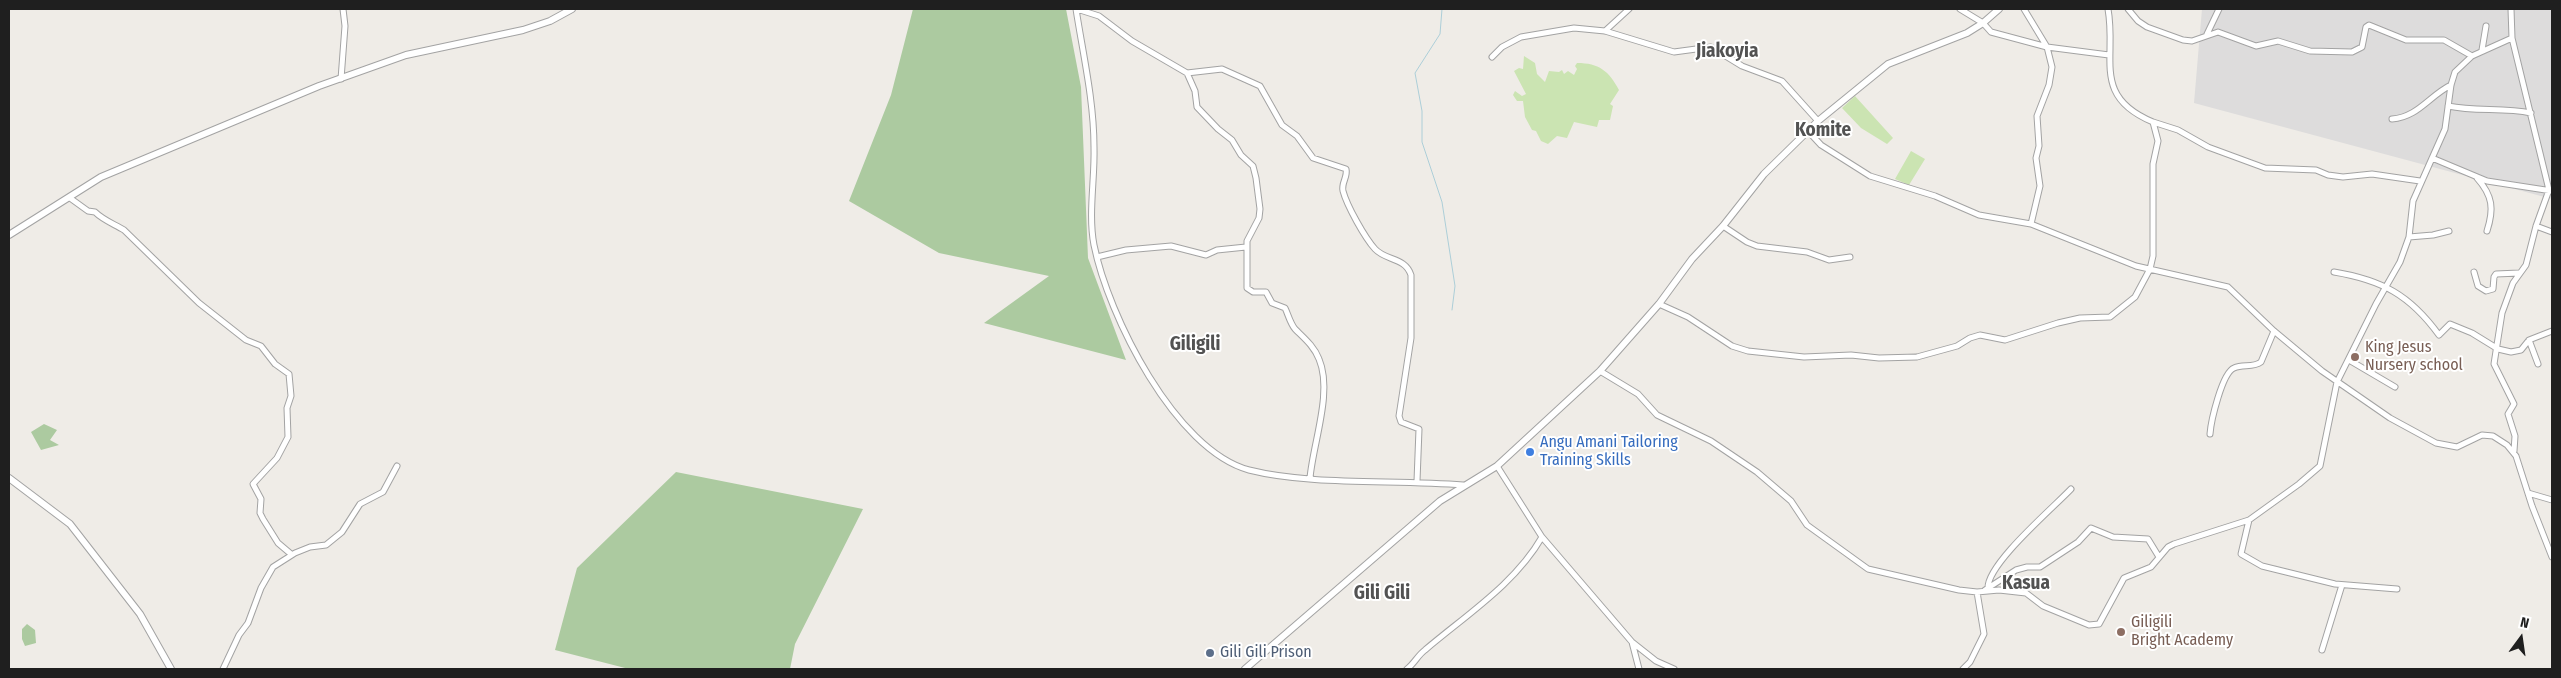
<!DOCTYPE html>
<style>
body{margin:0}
#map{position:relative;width:2561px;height:678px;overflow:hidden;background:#efece7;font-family:"Fira Sans Condensed",sans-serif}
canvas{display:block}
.frame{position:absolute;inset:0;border:10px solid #1f1f1f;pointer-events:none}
.north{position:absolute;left:2496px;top:613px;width:50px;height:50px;-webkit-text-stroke:4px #fff;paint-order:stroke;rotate:14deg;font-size:14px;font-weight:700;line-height:20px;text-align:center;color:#1f1f1f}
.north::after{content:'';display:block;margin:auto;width:18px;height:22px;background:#1f1f1f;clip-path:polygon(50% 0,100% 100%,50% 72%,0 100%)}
</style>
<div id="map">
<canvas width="2561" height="678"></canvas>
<div class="frame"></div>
<div class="north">N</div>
</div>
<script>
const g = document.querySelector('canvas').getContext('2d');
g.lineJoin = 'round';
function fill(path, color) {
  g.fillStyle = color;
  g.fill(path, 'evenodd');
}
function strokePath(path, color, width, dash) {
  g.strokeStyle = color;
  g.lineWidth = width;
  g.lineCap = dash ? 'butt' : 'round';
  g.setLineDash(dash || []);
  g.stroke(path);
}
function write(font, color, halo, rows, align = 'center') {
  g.font = font + ' "Fira Sans Condensed",sans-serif';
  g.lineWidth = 4;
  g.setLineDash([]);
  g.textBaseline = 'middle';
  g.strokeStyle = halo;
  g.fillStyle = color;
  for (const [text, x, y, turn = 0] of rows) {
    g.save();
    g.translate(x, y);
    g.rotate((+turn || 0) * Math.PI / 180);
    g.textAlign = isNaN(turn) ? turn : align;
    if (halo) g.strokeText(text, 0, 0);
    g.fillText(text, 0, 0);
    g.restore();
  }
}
fill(new Path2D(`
 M2202 9H2552V199L2194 103Z`), '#dddcdc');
fill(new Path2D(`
 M1524 56 1535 63 1537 74 1545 82 1549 71 1559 72 1562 70 1564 74 1568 71 1574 75 1577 69 1575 66 1577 63C1599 63 1609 71 1619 90L1610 104 1613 106 1610 120H1599L1597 127 1574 122 1567 138 1557 136 1548 144 1541 141 1536 131 1532 130 1525 117 1523 101H1517L1513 95 1515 91 1522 96 1526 94 1514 71 1519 68 1523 69Z
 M1855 96 1893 138 1887 144 1861 128 1842 108Z
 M1911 151 1925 159 1909 185 1895 179Z`), '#cbe4b2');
fill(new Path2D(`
 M913 9H1066L1081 87 1088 258 1126 360 984 323 1049 276 939 253 849 201 891 95Z
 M44 424 57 430 50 440 59 445 41 450 31 432Z
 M676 472 863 509 795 644 790 669H629L555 650 577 568Z
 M27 624 35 630 36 643 25 646 22 639V629Z`), '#accaa0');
strokePath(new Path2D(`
 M1442 9 1440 34 1415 73 1422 111V142L1442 202 1455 286 1452 310`), '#acced8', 1);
const minor = new Path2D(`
 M1076 9C1083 54 1094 101 1094 147 1095 179 1088 214 1094 245 1108 315 1175 450 1249 470 1313 486 1396 479 1463 485
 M1077 9 1099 16 1132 41 1187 73 1222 69 1260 86 1282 125 1297 136 1313 158 1346 169C1348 177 1341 183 1343 191 1347 206 1365 238 1375 249 1386 261 1405 257 1411 275V338L1399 416 1401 422 1419 429 1417 481
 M1960 9 1983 23 1991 32 2047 47 2109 55
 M2024 9 2047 47 2052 67 2049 85 2037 116 2039 146 2036 158 2040 186 2031 224
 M2128 9 2138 21 2147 27 2183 40 2192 41 2218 32 2256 46 2278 41 2310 51 2352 52 2362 47 2366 27 2369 25 2406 40H2444L2472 56
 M2511 9 2512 38 2549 190 2536 226 2526 265 2513 283 2502 313 2494 364 2514 404 2508 414 2515 436 2514 451
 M1605 31 1629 9
 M2207 34 2219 9
 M2482 50 2486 26
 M1492 57 1502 47 1521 37 1574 28 1605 31 1674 52 1711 47 1742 66 1782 81 1818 121
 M1187 73 1195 91 1197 107 1218 129 1232 140 1241 155 1253 166 1256 178 1260 209 1259 218 1247 241V288L1253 292H1266L1272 303 1285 308C1288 314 1290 323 1295 329 1304 338 1314 346 1319 359 1333 392 1313 443 1310 478
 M341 79 345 26 343 9
 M2448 106C2476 112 2503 107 2531 113
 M2392 119C2418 117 2429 96 2451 85
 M2153 122 2178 130 2208 147 2265 168 2316 170 2328 175 2343 177 2372 174 2420 181
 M1808 131 1821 145 1870 176 1935 196 1979 215 2031 224 2136 266 2228 287 2274 331 2322 371 2390 418 2436 443 2457 447 2482 435 2493 436 2507 445 2516 456 2532 506 2552 557
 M2432 158 2487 181 2552 191
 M2477 178C2493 196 2494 209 2487 231
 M70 198 88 211 95 212C103 220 114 224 124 230L199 303 246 340 261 346 275 364 289 374 291 396 287 408 288 437 277 458 253 484 261 499 260 513 263 519 278 543 291 554
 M1723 226 1747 242 1757 246 1807 252 1829 260 1850 257
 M2536 226 2552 232
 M2409 237 2433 235 2449 231
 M1097 257 1126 250 1171 246 1206 255 1217 250 1246 247
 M2334 272C2382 280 2410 295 2439 335L2450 324 2472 333 2498 349 2511 352 2521 350 2529 340 2552 331
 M2474 272 2478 286 2486 291 2493 289 2494 277 2496 274 2519 273
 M1659 304 1688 317 1732 346 1748 351 1804 357 1851 355 1879 358 1917 357 1957 346 1970 338 1980 335 2005 340 2058 323 2080 318 2110 317 2135 297 2150 269 2153 256V164L2158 141 2153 122C2091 96 2117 58 2108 9
 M2529 340 2538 364
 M2349 360 2395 387
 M1600 371 1638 394 1657 415 1711 441 1757 472 1791 501 1807 525 1868 569 1959 590 1977 592 1999 590 2026 593 2043 606 2089 625 2099 624 2124 578 2151 567 2168 547 2174 544 2249 520 2299 484 2320 466 2337 382 2376 304 2400 262 2409 237 2413 201 2445 129 2451 85 2455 72 2472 56 2512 38
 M2210 434C2211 421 2222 373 2234 368 2243 364 2253 368 2261 362L2274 331
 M2528 493 2552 500
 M2249 520 2241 554 2262 566 2335 584 2397 589
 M1542 537 1632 642 1656 661 1674 669
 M1988 588C1987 564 2053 508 2071 489
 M1985 590 2016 570 2027 567H2040L2078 542 2091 528 2113 537 2148 539 2159 557
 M1632 642 1639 669
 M2322 650 2342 585
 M223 669 239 635 248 623 261 588 273 567 295 553 310 547 326 545 342 532 360 504 383 492 397 466
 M1407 669C1414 664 1418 655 1425 650 1466 615 1515 584 1542 537L1497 466
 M1963 669 1970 662 1984 634 1977 592`);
const tertiary = new Path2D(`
 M9 235 101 177 319 86 406 55 523 30 550 21 572 9
 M9 478 70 524 140 614 171 669
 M1245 669 1440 501 1497 466 1600 371 1659 304 1692 259 1723 226 1764 174 1818 121 1888 64 1967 33 1983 23 1999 9`);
strokePath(minor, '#a3a3a3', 7);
strokePath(tertiary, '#a3a3a3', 8);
strokePath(minor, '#fff', 5);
strokePath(tertiary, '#fff', 6);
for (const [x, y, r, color] of [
 [2355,357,5,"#8d6e63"],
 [1530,452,5,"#3f7fe0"],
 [2121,632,5,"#8d6e63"],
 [1210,653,5,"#5c6f8a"]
]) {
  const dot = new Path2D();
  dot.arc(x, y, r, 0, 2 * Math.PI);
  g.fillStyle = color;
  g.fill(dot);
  strokePath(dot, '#fff', 2);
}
write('16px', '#785e54', '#fff', [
 ["King Jesus",2365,348],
 ["Nursery school",2365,366],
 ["Giligili",2131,623],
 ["Bright Academy",2131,641]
], 'left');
write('16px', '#366cbe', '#fff', [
 ["Angu Amani Tailoring",1540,443],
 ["Training Skills",1540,461]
], 'left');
write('16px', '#4e5e75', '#fff', [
 ["Gili Gili Prison",1220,653]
], 'left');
write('bold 19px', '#525252', '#fff', [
 ["Jiakoyia",1727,52],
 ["Komite",1823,131],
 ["Giligili",1195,345],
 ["Kasua",2026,584],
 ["Gili Gili",1382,594]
]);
</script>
